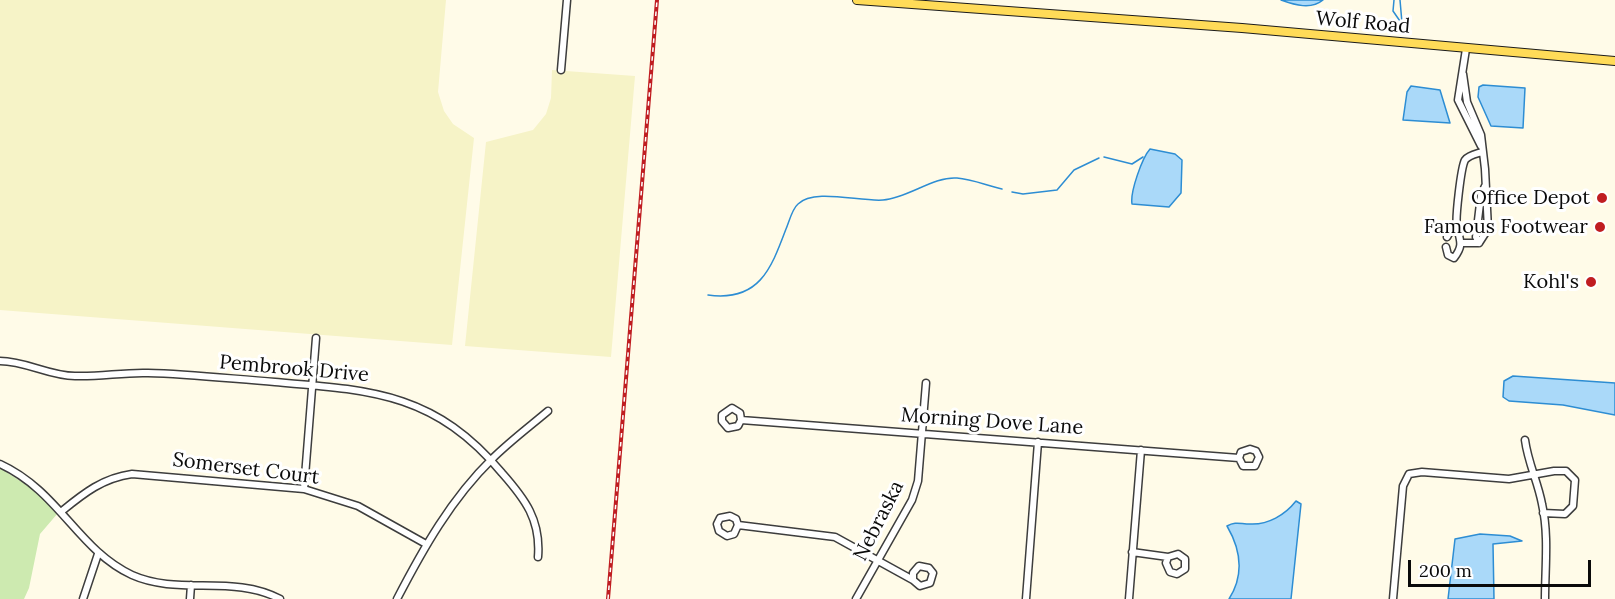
<!DOCTYPE html>
<style>
body{margin:0}
#map{position:relative;width:1615px;height:599px;overflow:hidden;background:#fffbe8;font-family:Lora,serif}
canvas{display:block}
.scale{position:absolute;left:1408px;top:560px;width:183px;height:27px;box-sizing:border-box;border:3px solid #0a0a0a;border-top:0;padding-left:8px;font-size:18px;line-height:21px;white-space:nowrap;color:#0a0a0a;-webkit-text-stroke:4px #fff;paint-order:stroke}
</style>
<div id="map">
<canvas width="1615" height="599"></canvas>
<div class="scale">200 m</div>
</div>
<script>
const g = document.querySelector('canvas').getContext('2d');
g.lineJoin = 'round';
function fill(path, color) {
  g.fillStyle = color;
  g.fill(path, 'evenodd');
}
function strokePath(path, color, width, dash) {
  g.strokeStyle = color;
  g.lineWidth = width;
  g.lineCap = dash ? 'butt' : 'round';
  g.setLineDash(dash || []);
  g.stroke(path);
}
function write(font, color, halo, rows, align = 'center') {
  g.font = font + ' Lora,serif';
  g.lineWidth = 6;
  g.setLineDash([]);
  g.textBaseline = 'middle';
  g.strokeStyle = halo;
  g.fillStyle = color;
  for (const [text, x, y, turn = 0] of rows) {
    g.save();
    g.translate(x, y);
    g.rotate((+turn || 0) * Math.PI / 180);
    g.textAlign = isNaN(turn) ? turn : align;
    if (halo) g.strokeText(text, 0, 0);
    g.fillText(text, 0, 0);
    g.restore();
  }
}
fill(new Path2D(`
 M0 0H446L438 92 444 111 453 124 474 138 452 345 0 310Z
 M552 70 635 76 611 357 465 346 486 142 533 130 546 114 551 98Z`), '#f6f3c7');
fill(new Path2D(`
 M0 468 39 493 58 513 40 534 29 588 24 599H0Z`), '#cdeab0');
const water = new Path2D(`
 M1281 0H1323C1311 10 1295 5 1281 0Z
 M1483 85 1525 88 1523 128 1491 126 1478 97 1479 87Z
 M1411 86 1440 90 1450 123 1403 120 1407 92Z
 M1150 149 1175 154 1182 160 1181 193 1169 207 1132 204C1130 192 1142 158 1150 149Z
 M1513 376 1615 383V415L1563 405 1509 401 1503 397 1504 381Z
 M1296 501 1301 504 1291 599H1229C1245 574 1241 550 1227 526 1236 521 1240 524 1250 524 1268 525 1285 515 1296 501Z
 M1480 534 1510 536 1522 541 1493 544 1494 599H1448L1455 539Z`);
fill(water, '#aad9f9');
strokePath(water, '#2d8dd3', 1.5);
strokePath(new Path2D(`
 M1394 0 1393 11 1402 24
 M1400 0 1402 23
 M1104 157 1132 164 1143 157
 M1012 192 1023 194 1057 190 1074 170 1099 158
 M708 295C759 302 771 269 786 229 789 222 792 209 798 204 814 188 860 202 883 200 908 198 934 176 957 178 972 179 988 186 1002 189`), '#2d8dd3', 1.5);
const minor = new Path2D(`
 M1466 49 1458 100 1481 146
 M561 70 567 0
 M1463 74 1467 102 1481 135 1485 169 1488 229 1479 243 1476 237 1481 195 1485 186
 M1447 237 1451 230 1457 228
 M1462 243H1479
 M1446 247 1448 255 1454 258C1464 245 1460 241 1457 227 1455 219 1461 167 1465 160 1469 155 1476 154 1482 152
 M0 361C26 361 49 376 75 376 100 377 124 372 148 373 190 374 233 379 275 382 372 390 435 393 502 473 525 499 541 520 538 557
 M741 420 738 426 728 428 722 421V415L732 408 740 413 741 420 1239 458 1241 452 1250 449 1256 451 1259 457 1255 466H1243L1239 458
 M1525 440C1528 463 1538 482 1542 504 1549 535 1545 568 1545 599
 M0 464C59 491 78 550 132 575 179 596 233 574 280 599
 M304 489 316 338
 M62 511C84 493 103 478 132 474L304 489 358 506 426 544
 M738 525 734 534 727 536 719 531 717 524 720 518 730 516 736 519 738 525 835 537 913 580 920 586 930 583 933 573 929 568 919 566 913 573V580
 M1132 552 1168 557 1178 554 1185 559V569L1177 574 1170 572 1166 563 1168 557
 M83 599 98 554
 M190 599 191 585
 M397 599C423 549 451 499 492 459 509 442 529 427 548 411
 M856 599 912 500 918 481 926 383
 M1026 599 1038 442
 M1129 599 1141 450
 M1393 599 1403 486 1409 474 1422 472 1509 479 1554 471H1566L1575 480 1573 506 1565 514 1543 513`);
const major = new Path2D(`
 M857 0 1242 28 1615 61`);
strokePath(minor, '#3d3d3d', 9);
strokePath(major, '#1b1b1b', 10);
strokePath(minor, '#fff', 6);
strokePath(major, '#ffdb58', 8);
const rail = new Path2D(`
 M608 599 657 0`);
strokePath(rail, '#c01d21', 4);
strokePath(rail, '#fff', 1.5, [4.5]);
for (const [x, y, r, color] of [
 [1602,198,6,"#c01d21"],
 [1600,227,6,"#c01d21"],
 [1591,282,6,"#c01d21"]
]) {
  const dot = new Path2D();
  dot.arc(x, y, r, 0, 2 * Math.PI);
  g.fillStyle = color;
  g.fill(dot);
  strokePath(dot, '#fff', 2);
}
write('20px', '#0a0a0a', '#fff', [
 ["Wolf Road",1363,23,5],
 ["Pembrook Drive",294,369,5],
 ["Morning Dove Lane",992,422,4],
 ["Somerset Court",246,469,7],
 ["Nebraska",879,521,-63]
]);
write('20px', '#0a0a0a', '#fff', [
 ["Office Depot",1590,198],
 ["Famous Footwear",1588,227],
 ["Kohl's",1579,282]
], 'right');
</script>
